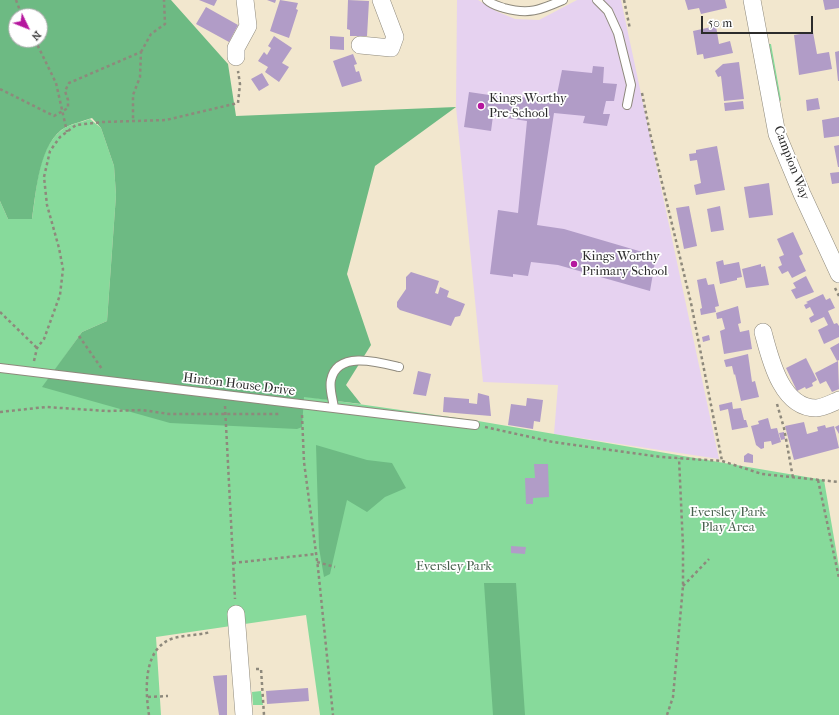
<!DOCTYPE html>
<style>
body{margin:0}
#map{position:relative;width:839px;height:715px;overflow:hidden;background:#f2e7ce;font-family:"IM FELL French Canon",serif}
canvas{display:block}
.north{position:absolute;left:8px;top:8px;width:40px;height:40px;box-sizing:border-box;background:#fff;border:1px solid #aaa;border-radius:50%;rotate:133deg;font-size:11px;font-weight:700;line-height:16px;text-align:center;color:#2b2b2b}
.north::after{content:'';display:block;margin:auto;width:14px;height:18px;background:#b5179e;clip-path:polygon(50% 0,100% 100%,50% 72%,0 100%)}
.scale{position:absolute;left:701px;top:16px;width:112px;height:18px;box-sizing:border-box;border:2px solid #2b2b2b;border-top:0;padding-left:5px;font-size:12px;line-height:14px;white-space:nowrap;color:#2b2b2b;-webkit-text-stroke:3px #fff;paint-order:stroke}
</style>
<div id="map">
<canvas width="839" height="715"></canvas>
<div class="north">N</div>
<div class="scale">50 m</div>
</div>
<script>
const g = document.querySelector('canvas').getContext('2d');
g.lineJoin = 'round';
function fill(path, color) {
  g.fillStyle = color;
  g.fill(path, 'evenodd');
}
function strokePath(path, color, width, dash) {
  g.strokeStyle = color;
  g.lineWidth = width;
  g.lineCap = dash ? 'butt' : 'round';
  g.setLineDash(dash || []);
  g.stroke(path);
}
function write(font, color, halo, rows, align = 'center') {
  g.font = font + ' "IM FELL French Canon",serif';
  g.lineWidth = 3.5;
  g.setLineDash([]);
  g.textBaseline = 'middle';
  g.strokeStyle = halo;
  g.fillStyle = color;
  for (const [text, x, y, turn = 0] of rows) {
    g.save();
    g.translate(x, y);
    g.rotate((+turn || 0) * Math.PI / 180);
    g.textAlign = isNaN(turn) ? turn : align;
    if (halo) g.strokeText(text, 0, 0);
    g.fillText(text, 0, 0);
    g.restore();
  }
}
fill(new Path2D(`
 M457 0H478L496 11 515 19 539 20 577 0H621L719 459 554 434 558 385 483 382 456 107Z`), '#e6d2f0');
fill(new Path2D(`
 M768 44H771L781 100 779 103Z
 M90 119 101 128 114 166 116 195 107 321 82 332 43 387 295 395 478 421 824 480 839 567V715H320L306 615 156 637 161 715H0V201L8 219H32C37 189 37 148 63 129 70 124 82 122 90 119Z
 M261 691 263 705H253L252 692Z`), '#87da9b');
fill(new Path2D(`
 M0 0H171L228 64 236 116 456 107 375 166 347 274 371 345 346 385 361 404 304 397 302 427 297 429 170 423 42 387 82 332 107 321 116 195 114 166 101 128 92 118C84 121 74 123 66 127 39 141 36 193 32 219H8L0 201ZM16 16H40V40H16Z
 M316 445 367 460 392 463 406 488 385 497 367 512 347 500 330 574 324 577 319 548Z
 M484 583H516L525 715H493Z`), '#6dba83');
fill(new Path2D(`
 M199 0H217L214 6Z
 M267 0H276L275 3Z
 M280 0 298 3 296 9 298 10 289 38 270 31Z
 M348 0 369 1 367 36H350V30L347 29Z
 M685 0H725L727 8 701 14 699 8 688 10Z
 M823 0H839V8L825 10Z
 M206 7 238 25 229 42 196 24Z
 M716 26 719 44 730 41 733 53 704 59 703 54 697 55 693 31Z
 M813 32 817 54 829 52 832 69 799 75 794 35Z
 M274 36 292 48 282 63 289 67 279 82 265 72 268 67 258 61 264 52 267 55 271 48 268 46Z
 M330 36 344 37V50L330 49Z
 M839 51V81H838L835 52Z
 M353 54 357 64 354 65 356 72 359 71 362 81 342 87 333 61Z
 M739 62 744 99 724 101 721 76 718 77 715 71 723 64Z
 M593 66 604 67 603 83 617 84 614 101H606L603 114H610L607 126 583 123 585 116 554 113 537 225 564 229 656 256 650 291 558 265 531 262 528 276 513 274V277L490 274 498 210 518 213 527 121 493 116 491 131 464 127 469 92 496 96 556 99 562 70 592 73Z
 M262 73 269 85 259 91 251 79Z
 M818 98 820 109 807 111 806 100Z
 M743 101 744 109 725 111 724 103Z
 M839 117V136L824 138 822 120Z
 M839 145V167H838L834 146Z
 M717 146 725 190 696 195 694 185 701 183 697 160 690 161 689 154 696 153V150Z
 M839 172V183L832 184 830 173Z
 M769 183 773 215 749 218 744 187Z
 M689 206 697 246 684 249 676 208Z
 M720 206 724 230 711 232 707 209Z
 M793 232 803 254 799 256 806 271 792 278 788 271 782 274 778 267 782 265 779 257 784 255 777 239Z
 M723 260 724 265 739 262 742 277 737 278V280L720 284 716 262Z
 M761 264V267L765 266 769 285 746 288 742 269Z
 M411 272 439 281 435 293 438 294 440 287 449 291 447 297 465 304 460 316 455 317 451 326 400 310 397 307V302L406 289V277Z
 M806 276 814 292 796 299 791 290 796 288 793 283Z
 M706 278 708 285 714 284 719 306 715 307 716 312 701 315 700 309 702 308 697 280Z
 M823 294 826 300 830 298 835 308 828 311 834 324 837 323 839 326V337L824 344 818 330 828 325 824 317 811 323 809 318 814 315 810 307 806 309 804 305 808 303 806 302Z
 M738 306 741 323 738 324 740 332 749 330 752 349 724 354 720 331 725 329 722 318 717 319 716 313Z
 M709 335 710 340 703 342 702 337Z
 M839 343V360L837 361 830 348Z
 M748 354 752 382 755 381 759 397 741 401 735 374 734 375 732 366 726 367 724 360Z
 M806 358 817 380 812 383 813 386 806 389 805 387 797 391 786 368Z
 M838 361 839 389 832 392 826 381 820 384 815 373Z
 M418 371 431 374 426 396 413 394Z
 M478 393 489 396 491 416 443 412 444 397 469 399V403L477 404Z
 M527 398 543 400 540 422 534 421 533 429 508 425 511 404 526 406Z
 M732 402 733 409 741 408 744 420H746L748 427 732 430 728 409 720 411 719 405Z
 M768 418 771 429 777 428 781 442 772 445 771 441 764 442V448L761 449 756 445 751 426 759 424 758 421Z
 M804 422 807 434 818 431 817 427 825 425 826 428 834 426 839 448 794 460 785 426Z
 M839 425V434L835 427Z
 M784 432 785 439 781 440 779 433Z
 M748 453 753 455V463L744 462V456Z
 M534 464H548L549 497 533 498V504H526L525 478H535Z
 M511 546 526 547 525 554 511 553Z
 M227 675V715H219L213 676Z
 M308 688 309 701 267 704 266 691Z`), '#b19cc7');
const lane = new Path2D(`
 M487 0C492 5 498 6 504 8 529 15 540 10 563 0
 M597 0 608 11 618 33 631 85 627 105
 M0 368 475 425
 M334 408C333 399 329 389 331 380 337 350 379 362 399 367`);
const street = new Path2D(`
 M752 0 777 134 802 194 839 274
 M360 45 391 48 395 37 381 0
 M236 57V48L248 26 245 0
 M763 332C770 358 781 408 816 408 823 408 832 403 839 400
 M236 614 244 715`);
strokePath(lane, '#8e897c', 10);
strokePath(street, '#8e897c', 18);
strokePath(new Path2D(`
 M16 0 22 16
 M624 0 630 29
 M35 40 56 83 67 132
 M141 52 151 34 165 24 164 0
 M0 89 54 116 68 108V100L65 91 69 83 141 52 140 77 133 95V121
 M642 93 650 133 691 303 722 461
 M835 288 839 296
 M0 312 37 348
 M79 336 102 369
 M34 361 37 348 44 339 60 295 63 269 59 248 47 205 44 177 50 151 60 137 76 125 103 122 166 120 238 103 240 84 238 71
 M777 404 784 428 793 478
 M225 406 235 599
 M0 412 46 407 107 411 142 410 169 414H279
 M302 415 304 462 318 568 333 715
 M485 427 553 442 661 457 722 461 762 474 839 482
 M818 480 839 578
 M317 562 335 567
 M233 563 316 554
 M683 586 709 559
 M256 669H261L264 715
 M148 697 168 696
 M149 715C145 689 143 647 174 638 186 635 199 635 211 632
 M667 715 673 697 683 586V546L679 458`), '#8e897c', 2.5, [3, 3]);
strokePath(lane, '#fff', 8);
strokePath(street, '#fff', 17);
for (const [x, y, r, color] of [
 [481,106,4,"#b5179e"],
 [574,264,4,"#b5179e"]
]) {
  const dot = new Path2D();
  dot.arc(x, y, r, 0, 2 * Math.PI);
  g.fillStyle = color;
  g.fill(dot);
  strokePath(dot, '#fff', 1.5);
}
write('13px', '#2b2b2b', '#fff', [
 ["Kings Worthy",489,99],
 ["Pre-School",489,114],
 ["Kings Worthy",582,257],
 ["Primary School",582,272]
], 'left');
write('13px', '#2b2b2b', '#fff', [
 ["Campion Way",791,163,69],
 ["Hinton House Drive",239,385,7]
]);
write('13px', '#47604d', '#fff', [
 ["Eversley Park",728,513],
 ["Play Area",728,528],
 ["Eversley Park",454,567]
]);
</script>
